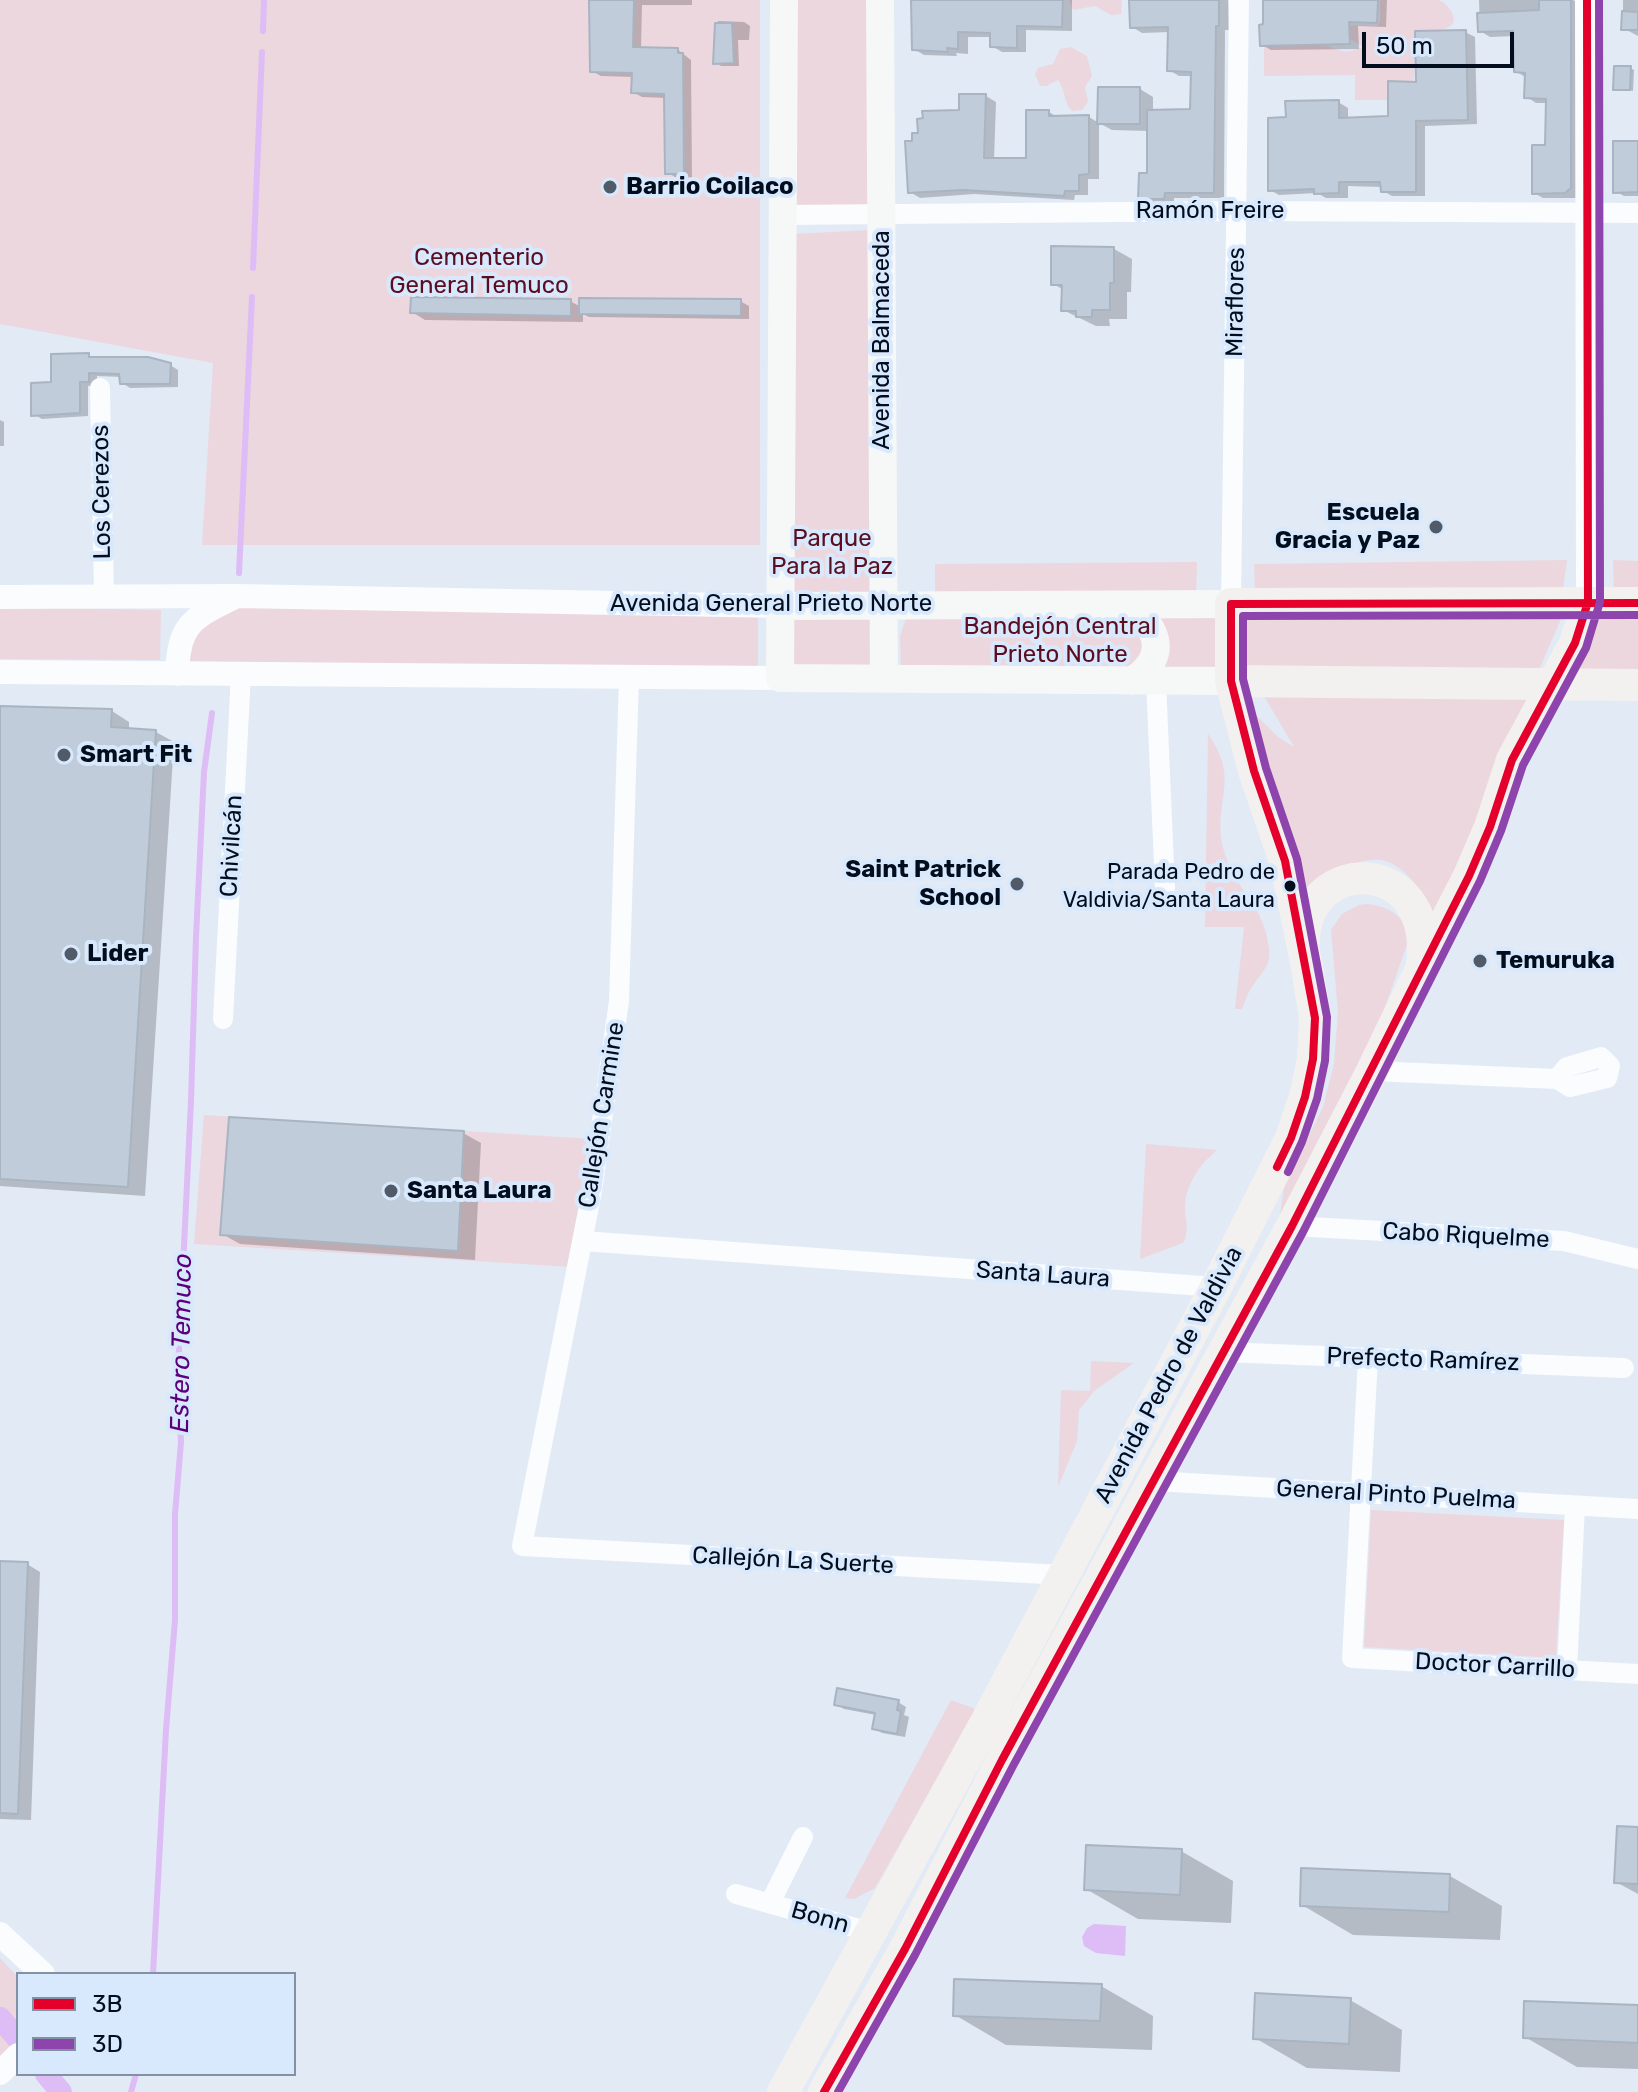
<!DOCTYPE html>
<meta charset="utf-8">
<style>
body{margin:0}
#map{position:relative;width:1638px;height:2092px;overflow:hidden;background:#e1eaf5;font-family:Rubik,sans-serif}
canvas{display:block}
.legend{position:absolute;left:16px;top:1972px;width:280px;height:104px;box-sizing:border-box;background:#d9e9fd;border:2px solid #8391a4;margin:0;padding:10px 14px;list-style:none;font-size:24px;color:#020d1e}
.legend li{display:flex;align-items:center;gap:16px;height:40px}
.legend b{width:40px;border:2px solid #8391a4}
.scale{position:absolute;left:1362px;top:32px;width:152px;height:36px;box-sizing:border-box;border:4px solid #020d1e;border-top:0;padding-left:10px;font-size:24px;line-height:28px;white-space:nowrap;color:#020d1e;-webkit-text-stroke:6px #d9e9fd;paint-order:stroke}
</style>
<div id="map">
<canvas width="1638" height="2092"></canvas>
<ul class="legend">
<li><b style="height:10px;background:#e4002b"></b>3B</li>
<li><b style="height:10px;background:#8e44ad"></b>3D</li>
</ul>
<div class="scale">50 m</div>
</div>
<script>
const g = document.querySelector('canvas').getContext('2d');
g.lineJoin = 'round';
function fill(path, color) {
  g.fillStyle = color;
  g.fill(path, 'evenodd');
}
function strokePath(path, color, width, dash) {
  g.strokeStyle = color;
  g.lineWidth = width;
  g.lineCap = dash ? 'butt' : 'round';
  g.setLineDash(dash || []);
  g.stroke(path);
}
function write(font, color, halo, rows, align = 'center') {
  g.font = font + ' Rubik,sans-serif';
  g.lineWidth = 8;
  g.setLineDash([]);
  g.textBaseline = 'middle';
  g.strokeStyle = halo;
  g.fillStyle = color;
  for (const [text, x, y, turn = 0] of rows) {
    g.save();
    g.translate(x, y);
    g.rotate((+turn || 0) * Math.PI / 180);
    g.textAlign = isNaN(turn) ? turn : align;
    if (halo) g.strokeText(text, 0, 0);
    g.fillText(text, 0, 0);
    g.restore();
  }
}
fill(new Path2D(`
 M0 0H760V545H202L213 363 0 324Z
 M789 0H878V205L785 206Z
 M1069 0H1122L1121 14 1111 15 1095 6 1073 10Z
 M1380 0C1394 0 1427 0 1439 0 1444 2 1450 8 1452 13 1462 33 1427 31 1415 32L1414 82H1388V100H1355V75L1264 76V46C1280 46 1310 41 1325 45 1344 51 1342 55 1363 47L1352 40H1343L1346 25 1377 26 1380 21Z
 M1071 47 1087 56 1092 76 1085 87 1088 102 1082 110 1072 111C1063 103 1066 90 1058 80L1046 86H1040L1035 74 1038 68 1053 64 1060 49Z
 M869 230 877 596 789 598 794 234Z
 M1567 560 1563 590 1255 593 1254 564Z
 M1613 560 1638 561V594H1614Z
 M1197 562 1196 595 935 598V564Z
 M225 606 758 609V670L185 661 189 639Z
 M0 607 161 610 160 660 0 659Z
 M794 609H872L873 672 792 670Z
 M909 609 1221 611 1219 672 901 666 900 636Z
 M1246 611 1564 612 1538 672 1246 671Z
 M1602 613H1638V670H1578Z
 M1261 691 1539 693 1439 923C1428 901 1409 866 1382 860 1374 858 1359 862 1351 864 1330 869 1320 878 1307 895L1247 706 1278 737 1294 747Z
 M1208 734C1242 781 1211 803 1224 851 1234 890 1265 904 1269 950 1271 966 1260 974 1252 987 1247 994 1245 1002 1242 1009H1235L1244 927H1205Z
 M1368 904C1390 907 1402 915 1410 936L1383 1013 1277 1235 1284 1188 1323 1107 1334 1064 1338 1012 1331 930 1342 914 1359 905Z
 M204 1115 593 1139 573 1267 194 1244Z
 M1146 1144 1217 1150C1199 1165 1184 1186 1185 1211 1186 1223 1189 1232 1183 1243L1140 1259Z
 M1091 1361 1134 1363 1094 1391 1079 1410 1077 1441 1058 1487 1061 1390 1090 1391Z
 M1371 1510 1564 1520 1556 1658 1364 1647Z
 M951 1700 976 1709 875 1888 854 1899 845 1898Z
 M0 1958 18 1977V2040L0 2057Z`), '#ecd7de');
fill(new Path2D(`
 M1094 1924 1126 1926 1125 1956 1096 1953 1084 1946 1082 1937 1087 1928Z`), '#debcf6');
fill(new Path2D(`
 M592 0H692V5H642L641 49 678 50 691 60 692 178 675 177 667 172 666 98 642 97 633 92 634 77 601 76 592 71Z
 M911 0H1072V31L1026 30V52H1002L992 46V37H968V54L956 53 957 56 924 55 914 49Z
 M1131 0H1228L1229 30H1225L1224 198H1174V203H1150L1140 198 1149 175V131L1112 130 1099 123 1140 89 1153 97V112L1192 111 1193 76H1179L1169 70 1170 32 1142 33 1132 27Z
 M1265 0H1387L1386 27 1358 26 1359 49 1271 50 1262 45 1265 26Z
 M1479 0H1573L1580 4V194L1575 198H1543L1534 193 1547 147 1548 103H1536L1527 97 1525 77 1516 71 1515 36 1490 37 1480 31Z
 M1623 0H1638V36L1623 28Z
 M718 21 744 22 750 26 749 40H738L739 66H721L716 62Z
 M1465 32 1475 37 1477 124 1425 126V196H1392L1383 191V187L1348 186V198H1326L1317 193 1279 195 1270 190 1288 119 1338 102 1348 108V120L1390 118Z
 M1630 68 1634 70 1633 91 1615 88Z
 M961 96H986L996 102 994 160H1028L1049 112 1059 118 1089 117 1099 123V179H1088V195H1075L1074 200 974 194 920 198 910 192 915 143 961 111Z
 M1638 143V196H1624L1615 191Z
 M1114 249 1132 259 1131 292H1127V319H1109L1110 326H1096L1063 310 1064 290 1053 284Z
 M570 301 581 307 740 301 749 306V319L589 317 583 314V322L425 320 412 312Z
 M88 355 94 359 170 365 178 370V387L130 388 122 383V377L97 376V385L88 386V416L42 419 33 414 54 384Z
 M0 420 4 422V446H0Z
 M0 708 112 711 129 722V730L156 732 174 742 145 1196 0 1186Z
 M463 1133 481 1143 475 1260 240 1244 222 1234Z
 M0 1563 27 1564 40 1572 31 1820 0 1819Z
 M898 1702 906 1707 904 1715 909 1717 905 1737 882 1733 874 1728 876 1715 844 1709 836 1704Z
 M1638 1829V1894L1616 1882Z
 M1181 1851 1233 1881 1231 1923 1138 1919 1086 1889Z
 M1450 1876 1502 1906 1500 1940 1353 1935 1302 1905Z
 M1101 1986 1153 2016 1152 2050 1006 2045 955 2015Z
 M1350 2000 1402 2030 1400 2072 1307 2068 1255 2038Z
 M1638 2007V2069L1577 2067 1525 2037Z`), '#0003');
strokePath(new Path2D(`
 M263 31 264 0
 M253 268 262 52
 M239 573 252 297
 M153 1974 166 1730 175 1620V1514L181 1442 178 1371 191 1101 196 937 204 772 212 713
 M131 2092 136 2074`), '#debcf6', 6);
strokePath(new Path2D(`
 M0 2018 18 2039
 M46 2074 61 2092`), '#debcf6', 22);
const building = new Path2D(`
 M589 0H634L633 47 678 48V53H683L684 174H665L664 94 631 93 632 73 590 72Z
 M911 0H1063L1062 27 1017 26V48L990 47V33L958 32V49L947 48 948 52 912 50Z
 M1129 0H1219V26H1216L1214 193H1165L1164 199H1138L1139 173H1147V110L1190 109 1191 72 1167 71 1168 27 1130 28Z
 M1263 0H1378L1377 23 1349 22 1350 44 1260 46 1259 25 1263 24Z
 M1539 0H1571V188L1565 193 1532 194V145H1545L1546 99 1524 98 1525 73 1514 72 1513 31 1478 32 1477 13 1539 10Z
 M1622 11 1638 12V30H1621Z
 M715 23H732L734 63 713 64Z
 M1466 30 1468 120 1416 121V192H1381L1380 182H1339V193L1314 194V189L1268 191V118L1286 117 1285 101 1339 100V118L1388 116V81L1416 82 1415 31Z
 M1614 66H1631L1630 90H1613Z
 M1098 87H1140V124H1097Z
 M959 94H986L984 158H1026V110H1049V116L1089 115V174L1079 175V191H1065L1064 196 963 190 908 193 905 141H912V133H918L917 119 923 118 922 111 959 110Z
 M1613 141H1638V192L1613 193Z
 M1051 246 1114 247V283H1110V310H1092V317H1076V311H1061L1062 285H1051Z
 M411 297 571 299V316L410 313Z
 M579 298 741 299V316L579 314Z
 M89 353V357H148L171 363 170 384H120L119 374 89 373V382H80V413L31 416V383L51 382V354Z
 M0 706 112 709 111 727 156 730 128 1187 0 1179Z
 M229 1117 464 1131 458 1251 220 1235Z
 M0 1561 28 1562 18 1814 0 1813Z
 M837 1688 899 1700 897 1710 901 1711 897 1734 872 1729 875 1713 834 1705Z
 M1617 1826 1638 1827V1884L1614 1883Z
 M1086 1845 1182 1849 1180 1895 1084 1890Z
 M1301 1868 1450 1874 1449 1912 1300 1906Z
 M954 1979 1102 1984 1100 2021 953 2016Z
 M1255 1993 1351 1998 1349 2044 1253 2039Z
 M1524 2001 1638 2005V2043L1523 2038Z`);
fill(building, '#c0ccda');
strokePath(building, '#a9b4c2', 2);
strokePath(new Path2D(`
 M783 215 1237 211 1638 213
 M100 388 104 596
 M1231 604 1239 0
 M629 677 619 1001 592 1191 522 1546 1064 1575
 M1156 681 1165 888
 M223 1019 241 674
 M1372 1071 1557 1079 1570 1087 1607 1078 1610 1066 1601 1057 1567 1067 1557 1079
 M1292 1226 1564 1241 1638 1259
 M583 1241 1216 1287
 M1223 1352 1624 1368
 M1368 1358 1352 1658 1638 1674
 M1154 1481 1638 1509
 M1567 1670 1575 1506
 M736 1894 870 1932
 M770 1903 803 1837`), '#fafcfe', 20);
strokePath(new Path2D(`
 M1587 0 1588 602
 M0 597 237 596 782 606
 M0 672 780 678
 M177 674C179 626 190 619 231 599
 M0 1934 43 1974
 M0 2073 18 2055`), '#fafcfe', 24);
strokePath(new Path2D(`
 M784 0 780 678 1231 681
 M880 0 884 679
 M1128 605C1159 628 1169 656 1132 681
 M782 606 1231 604`), '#f6f7f7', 28);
strokePath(new Path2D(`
 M1231 681 1638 685
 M1304 943C1304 852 1436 855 1422 964
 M783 2092 986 1722 1216 1287 1291 1138 1305 1097 1313 1059 1315 1018 1307 967 1285 861 1254 771 1231 681V604L1638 603
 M824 2092 905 1949 1002 1760 1292 1226 1372 1071 1422 967 1469 876 1490 827 1512 760 1575 643 1588 602`), '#f3f1ef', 32);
strokePath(new Path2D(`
 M1277 1167 1291 1138 1305 1097 1313 1059 1315 1018 1285 861 1254 771 1231 681V604L1638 603
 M824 2092 905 1949 1002 1760 1292 1226 1469 876 1490 827 1512 760 1575 643 1588 602 1587 0`), '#e4002b', 8);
strokePath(new Path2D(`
 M1288 1172 1302 1142 1317 1099 1325 1061 1327 1017 1297 859 1266 768 1243 679V616L1638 615
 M838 2092 915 1955 1013 1766 1303 1232 1480 881 1501 831 1523 765 1586 648 1600 602 1599 0`), '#8e44ad', 8);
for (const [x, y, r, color] of [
 [610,187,8,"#505a69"],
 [1436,527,8,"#505a69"],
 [64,755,8,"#505a69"],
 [1017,884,8,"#505a69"],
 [1290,886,7,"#020d1e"],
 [71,954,8,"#505a69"],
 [1480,961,8,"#505a69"],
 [391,1191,8,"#505a69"]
]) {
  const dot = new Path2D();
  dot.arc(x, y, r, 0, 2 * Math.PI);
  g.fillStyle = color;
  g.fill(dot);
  strokePath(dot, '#d9e9fd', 3);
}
write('22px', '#020d1e', '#d9e9fd', [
 ["Parada Pedro de",1275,873],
 ["Valdivia/Santa Laura",1275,901]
], 'right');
write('bold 24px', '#020d1e', '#d9e9fd', [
 ["Barrio Coilaco",626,187],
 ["Escuela",1420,513,"right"],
 ["Gracia y Paz",1420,541,"right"],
 ["Smart Fit",80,755],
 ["Saint Patrick",1001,870,"right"],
 ["School",1001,898,"right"],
 ["Lider",87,954],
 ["Temuruka",1496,961],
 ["Santa Laura",407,1191]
], 'left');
write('24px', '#020d1e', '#d9e9fd', [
 ["Ramón Freire",1210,211],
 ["Miraflores",1236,302,-89],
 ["Avenida Balmaceda",882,340,-90],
 ["Los Cerezos",102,492,-91],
 ["Avenida General Prieto Norte",771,604],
 ["Chivilcán",232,846,-87],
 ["Callejón Carmine",602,1115,-81],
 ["Cabo Riquelme",1466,1236,3],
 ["Santa Laura",1043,1275,4],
 ["Prefecto Ramírez",1423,1360,2],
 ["Avenida Pedro de Valdivia",1169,1375,-62],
 ["General Pinto Puelma",1396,1495,3],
 ["Callejón La Suerte",793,1561,3],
 ["Doctor Carrillo",1495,1666,3],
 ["Bonn",820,1918,16]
]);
write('24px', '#5a0e1f', '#d9e9fd', [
 ["Cementerio",479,258],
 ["General Temuco",479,286],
 ["Parque",832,539],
 ["Para la Paz",832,567],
 ["Bandejón Central",1060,627],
 ["Prieto Norte",1060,655]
]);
write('italic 26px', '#5b007b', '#d9e9fd', [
 ["Estero Temuco",182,1343,-89]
]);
</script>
